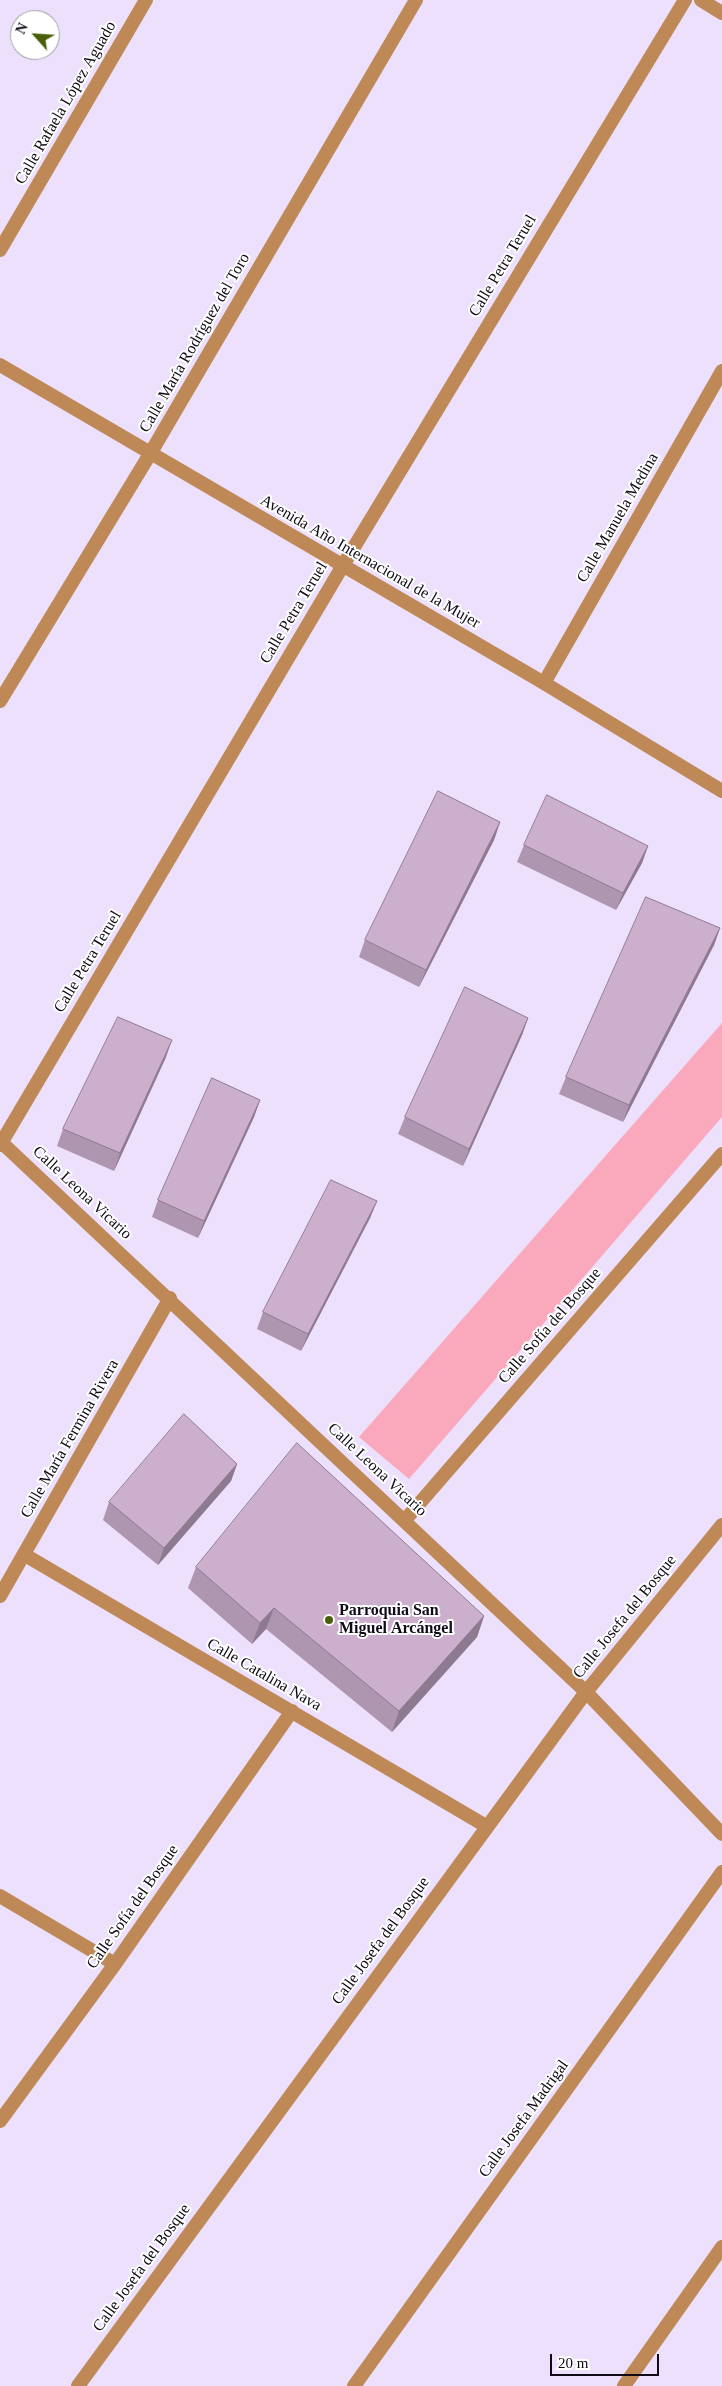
<!DOCTYPE html>
<meta charset="utf-8">
<style>
body{margin:0}
#map{position:relative;width:722px;height:2386px;overflow:hidden;background:#ece0fd;font-family:Georgia,serif}
canvas{display:block}
.north{position:absolute;left:10px;top:10px;width:50px;height:50px;box-sizing:border-box;background:#fff;border:1px solid #9f9da2;border-radius:50%;rotate:296deg;font-size:14px;font-weight:700;line-height:20px;text-align:center;color:#0f0a16}
.north::after{content:'';display:block;margin:auto;width:18px;height:22px;background:#495f09;clip-path:polygon(50% 0,100% 100%,50% 72%,0 100%)}
.scale{position:absolute;left:550px;top:2354px;width:109px;height:22px;box-sizing:border-box;border:2px solid #0f0a16;border-top:0;padding-left:6px;font-size:15px;line-height:18px;white-space:nowrap;color:#0f0a16;-webkit-text-stroke:4px #fff;paint-order:stroke}
</style>
<div id="map">
<canvas width="722" height="2386"></canvas>
<div class="north">N</div>
<div class="scale">20 m</div>
</div>
<script>
const g = document.querySelector('canvas').getContext('2d');
g.lineJoin = 'round';
function fill(path, color) {
  g.fillStyle = color;
  g.fill(path, 'evenodd');
}
function strokePath(path, color, width, dash) {
  g.strokeStyle = color;
  g.lineWidth = width;
  g.lineCap = dash ? 'butt' : 'round';
  g.setLineDash(dash || []);
  g.stroke(path);
}
function write(font, color, halo, rows, align = 'center') {
  g.font = font + ' Georgia,serif';
  g.lineWidth = 4;
  g.setLineDash([]);
  g.textBaseline = 'middle';
  g.strokeStyle = halo;
  g.fillStyle = color;
  for (const [text, x, y, turn = 0] of rows) {
    g.save();
    g.translate(x, y);
    g.rotate((+turn || 0) * Math.PI / 180);
    g.textAlign = isNaN(turn) ? turn : align;
    if (halo) g.strokeText(text, 0, 0);
    g.fillText(text, 0, 0);
    g.restore();
  }
}
fill(new Path2D(`
 M722 1023V1117L409 1479 359 1437Z`), '#faa9bc');
strokePath(new Path2D(`
 M0 250 146 0
 M544 683 722 371
 M0 701 150 454 416 0
 M0 1141 586 1692 722 1834
 M0 1145 342 567 685 0
 M405 1520 722 1154
 M25 1555 486 1826
 M0 1596 170 1298
 M0 1896 115 1964
 M0 2121 115 1964 292 1711
 M78 2386 586 1692 722 1525
 M354 2386 722 1872
 M624 2386 722 2247`), '#be8957', 14);
strokePath(new Path2D(`
 M701 0 722 13
 M0 365 544 683 722 791`), '#be8957', 14);
fill(new Path2D(`
 M500 822 494 840 419 987 359 957 365 940Z
 M524 845 648 846 642 863 616 910 517 862Z
 M720 928 714 945 623 1122 559 1094 566 1077Z
 M528 1018 522 1035 463 1166 398 1134 405 1117Z
 M166 1057 114 1171 57 1146 63 1129Z
 M260 1100 254 1117 198 1238 152 1217 158 1200Z
 M377 1201 370 1218 301 1351 257 1329 263 1312Z
 M237 1464 231 1481 158 1565 103 1520 109 1502Z
 M196 1567 484 1616 477 1637 392 1732 266 1629 252 1644 188 1588Z`), '#af96b0');
fill(new Path2D(`
 M500 822 494 840 419 987 426 970Z
 M648 846 642 863 616 910 623 893Z
 M720 928 714 945 623 1122 629 1105Z
 M528 1018 522 1035 463 1166 469 1149Z
 M172 1040 166 1057 114 1171 120 1153Z
 M260 1100 254 1117 198 1238 204 1221Z
 M377 1201 370 1218 301 1351 308 1334Z
 M237 1464 231 1481 158 1565 164 1548Z
 M274 1608 266 1629 252 1644 260 1623Z
 M484 1616 477 1637 392 1732 399 1711Z`), '#8e7a90');
const building = new Path2D(`
 M438 791 500 822 426 970 365 940Z
 M547 795 648 846 623 893 524 845Z
 M646 897 720 928 629 1105 566 1077Z
 M465 987 528 1018 469 1149 405 1117Z
 M118 1017 172 1040 120 1153 63 1129Z
 M212 1078 260 1100 204 1221 158 1200Z
 M331 1180 377 1201 308 1334 263 1312Z
 M184 1414 237 1464 164 1548 109 1502Z
 M297 1443 484 1616 399 1711 274 1608 260 1623 196 1567Z`);
fill(building, '#cbafcd');
strokePath(building, '#8e7a90', 1);
for (const [x, y, r, color] of [
 [329,1620,5,"#495f09"]
]) {
  const dot = new Path2D();
  dot.arc(x, y, r, 0, 2 * Math.PI);
  g.fillStyle = color;
  g.fill(dot);
  strokePath(dot, '#fff', 2);
}
write('16px', '#0f0a16', '#fff', [
 ["Calle Rafaela López Aguado",66,103,-60],
 ["Calle Petra Teruel",503,266,-59],
 ["Calle María Rodríguez del Toro",195,343,-60],
 ["Calle Manuela Medina",618,518,-60],
 ["Avenida Año Internacional de la Mujer",370,562,30],
 ["Calle Petra Teruel",294,613,-59],
 ["Calle Petra Teruel",88,962,-59],
 ["Calle Leona Vicario",82,1193,43],
 ["Calle Sofía del Bosque",550,1326,-49],
 ["Calle María Fermina Rivera",70,1439,-60],
 ["Calle Leona Vicario",377,1470,43],
 ["Calle Josefa del Bosque",625,1617,-51],
 ["Calle Catalina Nava",264,1675,30],
 ["Calle Sofía del Bosque",133,1907,-55],
 ["Calle Josefa del Bosque",381,1941,-54],
 ["Calle Josefa Madrigal",524,2119,-54],
 ["Calle Josefa del Bosque",142,2268,-54]
]);
write('bold 16px', '#0f0a16', '#fff', [
 ["Parroquia San",339,1611],
 ["Miguel Arcángel",339,1629]
], 'left');
</script>
